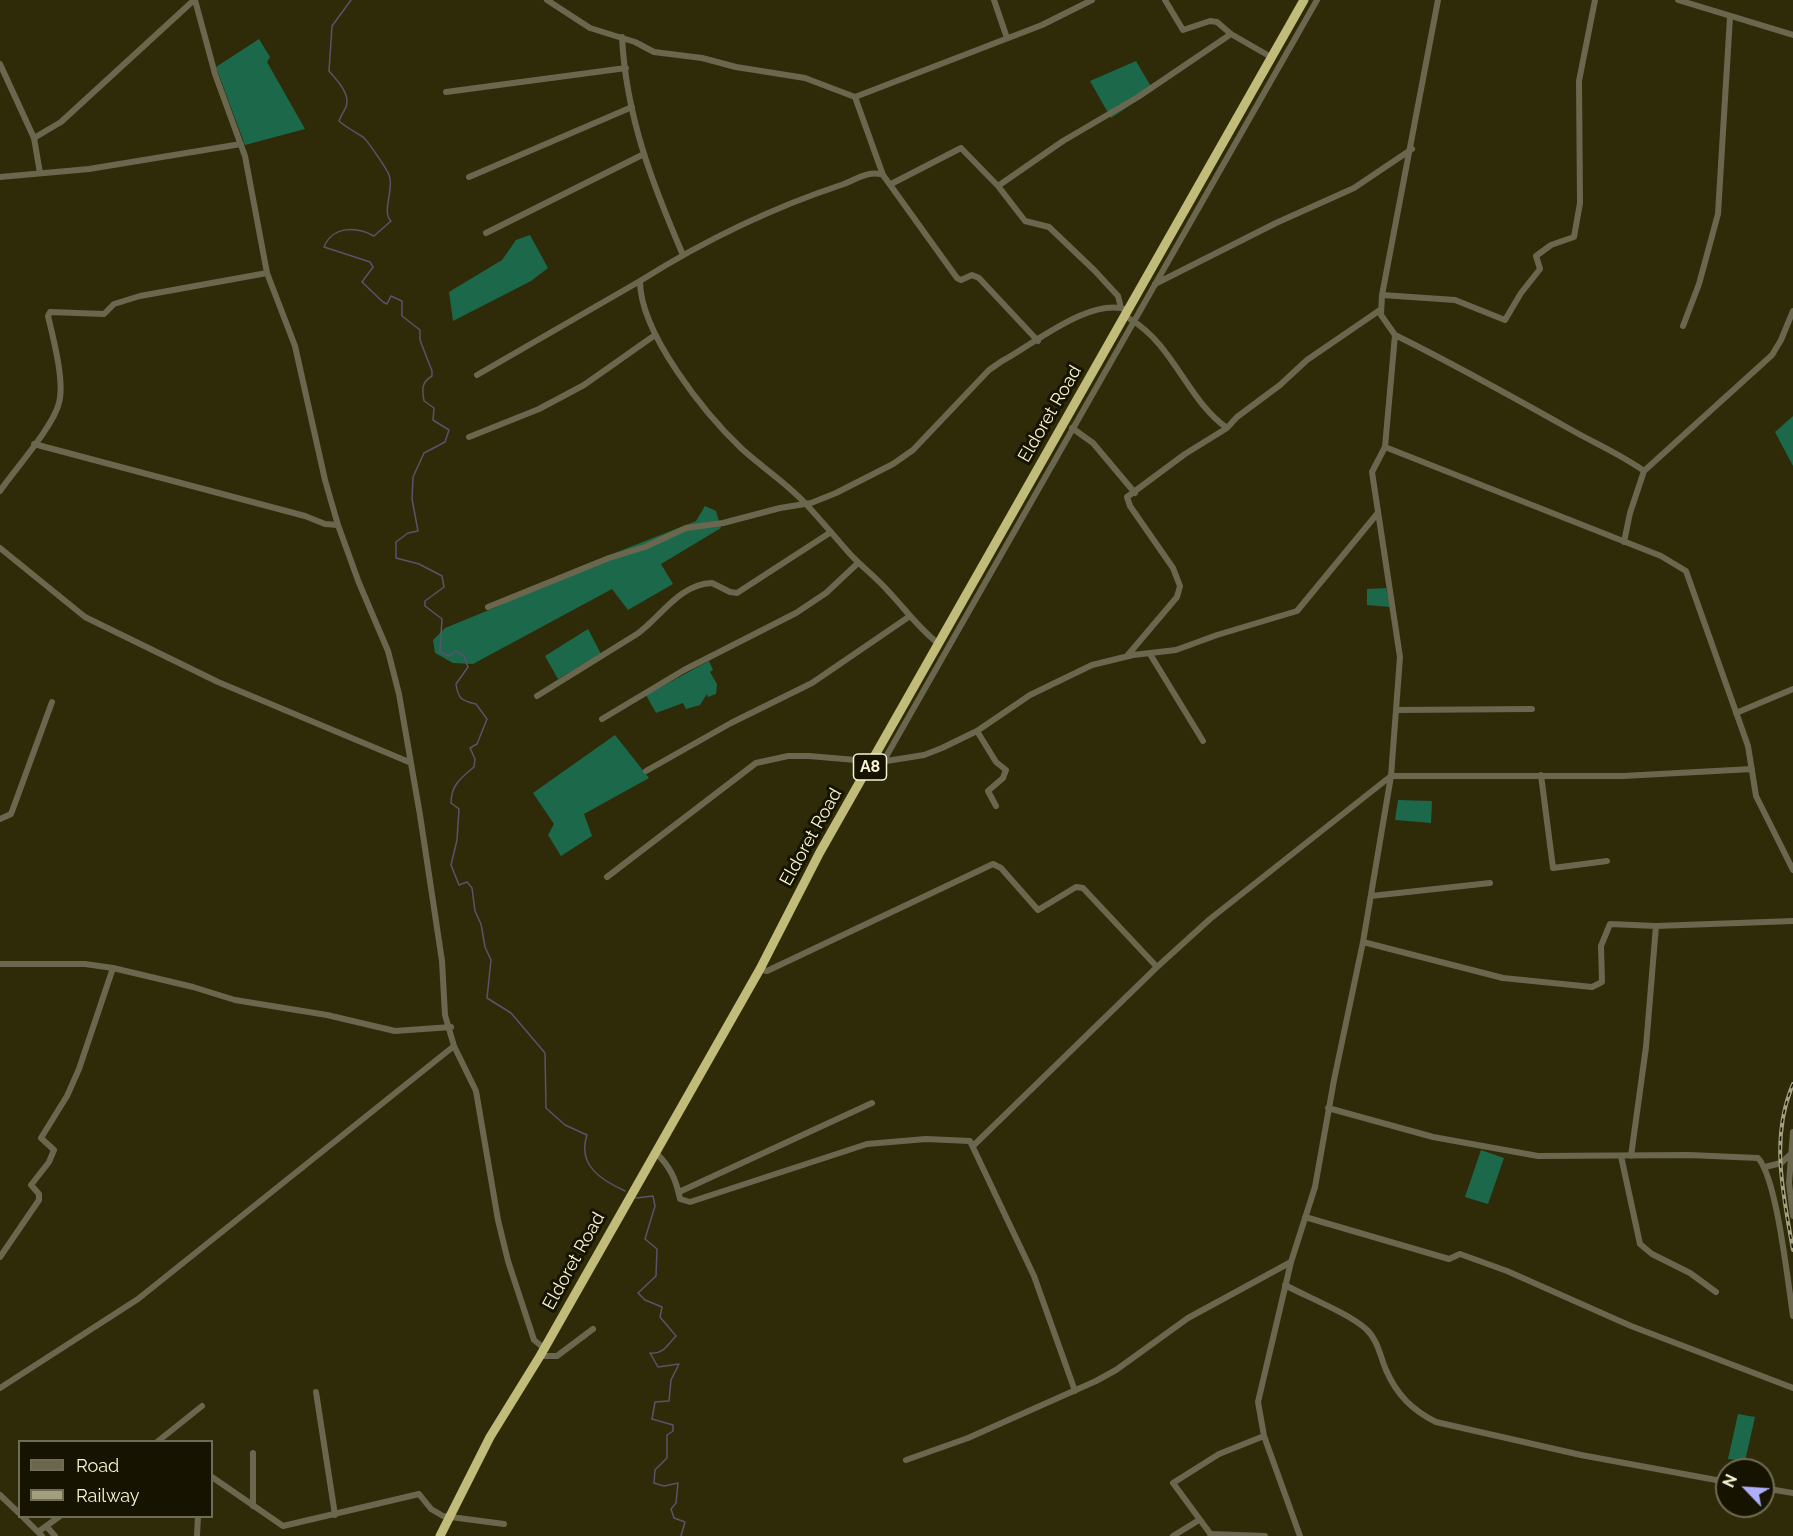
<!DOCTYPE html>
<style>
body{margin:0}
#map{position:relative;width:1793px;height:1536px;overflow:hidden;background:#2f2b08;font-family:Raleway,sans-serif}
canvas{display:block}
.legend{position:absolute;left:18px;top:1440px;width:195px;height:78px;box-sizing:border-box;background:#161300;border:2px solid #706d54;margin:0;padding:8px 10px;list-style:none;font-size:18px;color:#f6f3d3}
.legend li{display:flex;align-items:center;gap:12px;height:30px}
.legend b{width:30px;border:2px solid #706d54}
.north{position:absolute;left:1715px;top:1458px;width:60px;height:60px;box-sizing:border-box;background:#161300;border:2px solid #706d54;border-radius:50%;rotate:295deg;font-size:16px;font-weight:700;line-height:24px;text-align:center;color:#f6f3d3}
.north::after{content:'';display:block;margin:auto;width:21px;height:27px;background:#aeaefb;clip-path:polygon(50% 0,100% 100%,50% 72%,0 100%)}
</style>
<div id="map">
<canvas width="1793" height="1536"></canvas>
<ul class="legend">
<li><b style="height:8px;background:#6a674e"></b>Road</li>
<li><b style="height:8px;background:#a29f7e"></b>Railway</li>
</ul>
<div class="north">N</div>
</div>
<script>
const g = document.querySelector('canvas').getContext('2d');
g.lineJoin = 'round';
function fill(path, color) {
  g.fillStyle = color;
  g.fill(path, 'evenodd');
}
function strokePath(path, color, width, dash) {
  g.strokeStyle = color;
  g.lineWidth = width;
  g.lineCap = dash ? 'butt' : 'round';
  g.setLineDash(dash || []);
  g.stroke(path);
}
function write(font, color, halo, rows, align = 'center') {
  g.font = font + ' Raleway,sans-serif';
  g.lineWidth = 6;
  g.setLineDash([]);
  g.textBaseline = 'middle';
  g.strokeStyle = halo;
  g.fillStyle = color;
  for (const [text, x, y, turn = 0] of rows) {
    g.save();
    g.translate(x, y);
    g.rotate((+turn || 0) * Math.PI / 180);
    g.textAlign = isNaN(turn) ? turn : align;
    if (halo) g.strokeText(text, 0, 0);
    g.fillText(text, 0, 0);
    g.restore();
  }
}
fill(new Path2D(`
 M259 39 270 57 267 62 305 129 245 145 216 67Z
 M1136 61 1153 90 1111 118 1090 81Z
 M530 235 548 268 531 281 453 321 449 292 502 260 516 240Z
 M1793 416V466L1775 432Z
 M705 506 716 511 721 528 661 564 673 584 628 610 612 589 473 664 453 663 435 653 433 640 445 628 494 608 574 569 696 521Z
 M1386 588 1390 607 1367 605V589Z
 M588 629 601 654 558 679 545 656Z
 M709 661 713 670 710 672 717 684 716 694 708 697 707 694 700 705 686 709 683 703 656 713 646 695Z
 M615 735 649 778 584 814 592 836 561 856 548 835 554 824 533 793Z
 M1398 800 1432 801 1431 823 1395 820Z
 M1481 1150 1504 1158 1488 1204 1465 1197Z
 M1738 1414 1755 1417 1745 1461 1728 1459Z`), '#1c684b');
strokePath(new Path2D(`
 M351 0 332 26 329 71C336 79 351 94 346 107 344 112 341 115 339 121 347 128 355 132 363 137 367 140 387 169 389 175 395 188 381 212 391 221L374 236C357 227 333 225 324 247L370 262 373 267 362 282 383 302 387 304 391 296 402 301V316L420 330V340L432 371V376C421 383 422 389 424 401L434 408 433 420 449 430 445 442 424 453 413 477 412 499 418 531 408 533 396 542V558L419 564 442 576 444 587 425 601V606L442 619 440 652 449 656 456 651 464 656 468 667 456 684C458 699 462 701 476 704L487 719 477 744 470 748 475 759 474 767C461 778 451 785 451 803L459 809 457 840 451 865 459 885 467 882 472 888 475 911 481 924 485 947 491 960 487 998 511 1013 545 1053 546 1108 565 1125 587 1135C577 1165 601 1180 625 1191
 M636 1198 653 1196 655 1206 645 1239 657 1249 656 1276 638 1293 645 1300 662 1307 660 1317 676 1336C668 1344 663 1355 650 1353L658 1367 679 1364 671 1380 669 1401 655 1402 652 1419 673 1425V1431L667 1435V1458L655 1470 654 1483 664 1486 678 1483 676 1503 671 1509 674 1518 685 1522 681 1536`), '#59536b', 1.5);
strokePath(new Path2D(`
 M195 0 215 74 245 156 267 273 295 346 325 480 338 525 359 583 388 651 399 694 420 815 442 961 445 1015 454 1046 476 1091 498 1220 508 1261 534 1340 544 1348
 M547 0 590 28 635 42 654 52 702 58 736 67 805 78 855 97 1042 25 1092 0
 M994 0 1007 38
 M1165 0 1183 30 1210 21 1217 22 1231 34 1271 57
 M1678 0 1793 35
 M622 37C626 116 652 183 683 255
 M0 64 34 138 61 122 194 0
 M446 92 626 68
 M855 97 883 175 957 278 961 280 972 275 979 278 1038 341
 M34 138 40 173
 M883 175C870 170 856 179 844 184 771 208 705 240 640 281 640 333 705 414 742 449 763 468 785 482 804 502 820 519 835 537 850 554 862 567 877 578 889 592 906 610 919 629 939 644
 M0 177 89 169 241 144
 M469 177 632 107
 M891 184 961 148 998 186 1063 141 1138 97 1231 34
 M998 186 1025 221 1049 227 1095 271 1118 296 1121 308
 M486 233 642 155
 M1155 284 1276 223 1354 188 1412 149
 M1382 295 1455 300 1505 320 1521 293 1540 269 1536 256 1551 245 1574 237 1580 203 1579 81 1595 0
 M1130 319C1174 345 1187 400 1227 428L1237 417 1280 385 1307 360 1380 310
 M1683 326 1699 284 1718 214 1730 17
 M1395 335C1454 364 1511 396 1568 428 1594 443 1620 454 1644 471
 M477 375 640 281
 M1072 428 1093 443 1135 493
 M469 437 539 409 584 385 655 335
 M34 444 305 516 325 524 338 525
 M1385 447 1395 335 1381 315 1382 295 1438 0
 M0 491C15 469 53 427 59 403 65 382 53 337 48 316L50 312 104 314 114 304 140 296 267 273
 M1624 542 1630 513 1644 471 1772 355 1781 340 1793 311
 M0 548 85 617 218 682 409 762
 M488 607 609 558 645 547 686 528 723 523 780 508 811 503 836 493 893 464 913 450 989 370 1002 361C1034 344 1091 296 1128 310
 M1150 654 1203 741
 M1127 656 1177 597 1180 586 1173 568 1130 506 1127 497 1185 454 1227 428
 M537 696 637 634C660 618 679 584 712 583L730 592 737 593 831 532
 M1397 710 1532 709
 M1736 713 1793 689
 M602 719 684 670 796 613 826 593 858 563
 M977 731 996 762 1006 770 1003 778 988 791 996 806
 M880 762 924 755 942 748 977 731 1030 695 1092 665 1133 655 1176 650 1217 635 1297 611 1377 514
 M883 762 1317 0
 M646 771 731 723 812 683 910 616
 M1541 775 1553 868 1607 861
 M0 819 11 814 14 806 52 702
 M607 877 756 763 788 756H809L856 760 871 765
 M1371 896 1490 883
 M1656 926 1793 921
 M1363 942 1503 978 1592 987 1602 982 1601 946 1610 924 1656 926 1646 1047 1631 1156
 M0 964H85L113 968 193 987 235 1000 327 1015 395 1031 451 1027
 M760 969 767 971 993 864 1001 868 1038 910 1076 887 1083 888 1157 967
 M1328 1108 1433 1137 1538 1156 1689 1155 1758 1158C1777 1178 1788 1284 1793 1316
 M1793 1132 1789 1183 1793 1216
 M973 1146 1157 967 1210 919 1391 776H1623L1752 769
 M655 1152C670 1166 676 1179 680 1199L690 1202 867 1144 926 1139 970 1141 1034 1276 1075 1391
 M1621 1156 1640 1244 1652 1254 1690 1273 1716 1292
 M1765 1167 1781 1163 1792 1153
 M679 1192 872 1103
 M1305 1217 1449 1259 1460 1254 1507 1271 1631 1326 1793 1388
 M0 1257 39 1200V1194L31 1185 49 1162 54 1150 41 1138 67 1096 79 1069 113 968
 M1285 1285C1307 1297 1348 1313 1366 1329 1378 1340 1380 1356 1386 1370 1397 1395 1412 1410 1436 1422L1581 1455 1727 1482
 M540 1356H557L593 1329
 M0 1388 138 1299 454 1046
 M316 1392 335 1515
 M157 1442 202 1406
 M253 1453V1506
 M906 1460 968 1438 1096 1381 1116 1370 1188 1318 1291 1262
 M212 1477 283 1526 419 1494 431 1509 443 1516 504 1524
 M1763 1488 1793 1493
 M0 1495 20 1514
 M22 1516 42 1536
 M47 1527 55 1536
 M38 1532 60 1516
 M1210 1534 1265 1536
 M197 1536 198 1516
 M1173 1536 1199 1520
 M1212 1536 1173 1483 1219 1454 1264 1436
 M1300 1536 1264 1436 1258 1402 1291 1262 1315 1187 1334 1080 1363 942 1391 776 1400 657 1372 472 1385 447 1661 556 1686 571 1748 746 1756 796 1793 870`), '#6a674e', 6);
strokePath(new Path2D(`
 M440 1536 490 1437 540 1356 760 969 820 852 1304 0`), '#c2bc7a', 9);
const rail = new Path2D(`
 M1793 1084C1770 1138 1783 1193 1793 1250`);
strokePath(rail, '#a29f7e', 4);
strokePath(rail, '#161300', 1.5, [4.5]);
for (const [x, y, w] of [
 [870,767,33]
]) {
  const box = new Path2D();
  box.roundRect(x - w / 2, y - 13, w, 26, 4.5);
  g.fillStyle = '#161300';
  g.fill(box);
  strokePath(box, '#f6f3d3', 1.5);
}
write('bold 16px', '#f6f3d3', null, [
 ["A8",870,767]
]);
write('18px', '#f6f3d3', '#161300', [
 ["Eldoret Road",1050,414,-60],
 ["Eldoret Road",811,837,-61],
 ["Eldoret Road",574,1261,-61]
]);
</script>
